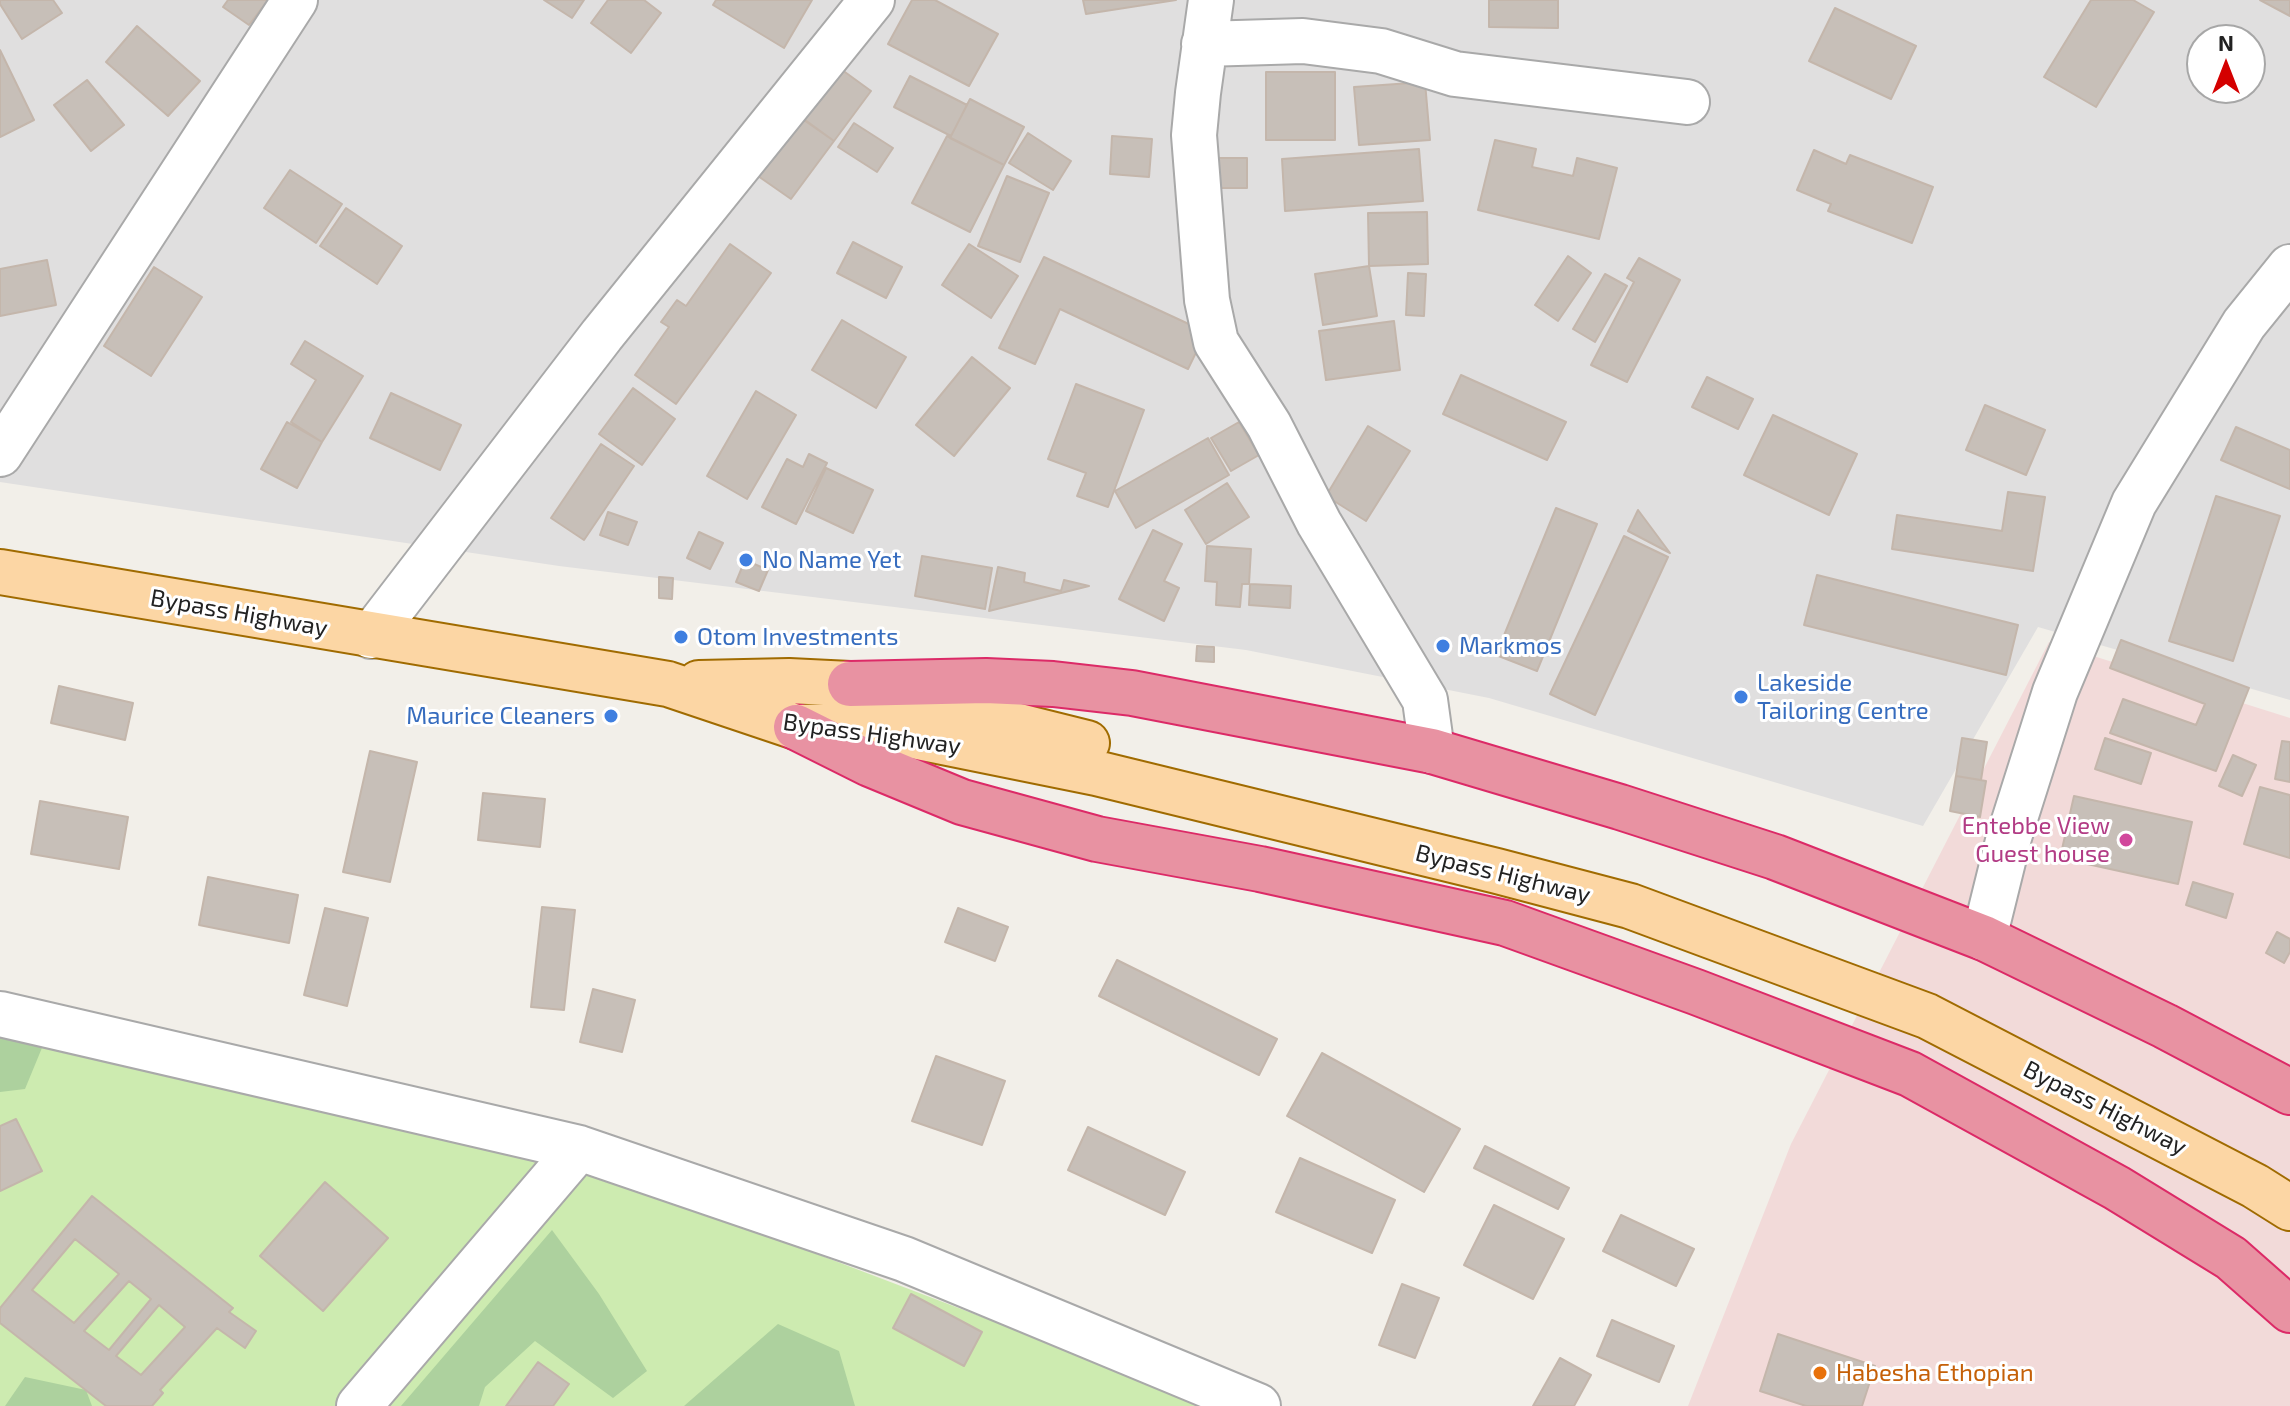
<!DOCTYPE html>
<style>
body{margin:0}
#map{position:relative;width:2290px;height:1406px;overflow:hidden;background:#f2efe9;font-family:"Exo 2",sans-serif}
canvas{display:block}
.north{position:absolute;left:2186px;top:24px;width:80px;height:80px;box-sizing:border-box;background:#fff;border:2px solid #a7a7a7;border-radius:50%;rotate:0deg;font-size:22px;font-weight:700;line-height:32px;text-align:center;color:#222}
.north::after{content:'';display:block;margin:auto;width:28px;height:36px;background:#d40000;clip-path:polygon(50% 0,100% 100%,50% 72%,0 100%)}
</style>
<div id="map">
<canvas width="2290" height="1406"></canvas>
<div class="north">N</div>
</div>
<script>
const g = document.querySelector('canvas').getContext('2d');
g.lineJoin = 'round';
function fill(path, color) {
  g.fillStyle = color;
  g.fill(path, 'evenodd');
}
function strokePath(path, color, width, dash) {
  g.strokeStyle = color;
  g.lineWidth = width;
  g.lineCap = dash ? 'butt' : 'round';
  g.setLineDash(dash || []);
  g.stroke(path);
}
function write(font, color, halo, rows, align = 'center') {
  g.font = font + ' "Exo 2",sans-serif';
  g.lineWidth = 6;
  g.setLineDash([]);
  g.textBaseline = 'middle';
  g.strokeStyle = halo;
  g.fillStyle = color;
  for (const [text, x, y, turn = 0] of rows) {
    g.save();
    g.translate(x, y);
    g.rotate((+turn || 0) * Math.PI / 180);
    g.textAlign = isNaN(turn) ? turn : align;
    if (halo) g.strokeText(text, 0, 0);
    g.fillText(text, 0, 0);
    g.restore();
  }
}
fill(new Path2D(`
 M0 0H2290V700L2038 627 1923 826 1489 698 1246 650 559 566 0 482ZM2202 40H2250V88H2202Z`), '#e0dfdf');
fill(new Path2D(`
 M2049 642 2290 718V1406H1688L1791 1144Z`), '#f2dad9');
fill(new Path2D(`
 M0 1030 591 1168 1216 1406H0Z`), '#cdebb0');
fill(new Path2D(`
 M51 1026 25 1089 0 1092V1028Z
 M552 1230 599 1294 647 1371 613 1398 535 1341 485 1387 479 1406H401Z
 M778 1324 839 1351 855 1406H684Z
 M25 1377 86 1390 92 1406H5Z`), '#add19e');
const building = new Path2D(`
 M0 0H53L62 13 22 39 0 4Z
 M228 0H268L249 25 223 7Z
 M544 0H584L572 18Z
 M608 0H644L661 13 631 53 591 23Z
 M716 0H812L784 48 713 5Z
 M912 0H935L998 34 969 86 888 44Z
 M1083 0H1176L1086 14Z
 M1489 0H1558V28L1489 27Z
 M2091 0H2133L2154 12 2096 107 2044 77Z
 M2260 0H2290V16Z
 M1835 8 1916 46 1891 99 1809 61Z
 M137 26 200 81 168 116 106 62Z
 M0 50 34 120 0 137Z
 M838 67 871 91 834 141 801 117Z
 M1266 72H1335V140H1266Z
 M910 76 967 105 951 136 894 107Z
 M87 80 124 125 91 151 54 105Z
 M1425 82 1430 140 1359 145 1354 87Z
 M970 99 1024 127 1004 165 950 138Z
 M801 118 834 141 791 199 758 176Z
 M854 123 893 148 877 172 838 147Z
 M1028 133 1071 161 1053 190 1009 163Z
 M947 136 1004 165 970 232 912 203Z
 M1112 136 1152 139 1149 177 1110 174Z
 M1495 140 1536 149 1532 167 1573 176 1577 158 1617 168 1599 239 1478 210Z
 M1419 149 1423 201 1285 211 1282 159Z
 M1814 150 1846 164 1850 155 1933 187 1912 243 1828 211 1831 204 1797 190Z
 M1216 158H1247V188H1216Z
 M290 170 342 204 316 243 264 208Z
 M1007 176 1049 193 1020 262 978 246Z
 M346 208 402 246 377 284 320 246Z
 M1427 212 1428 264 1369 266 1368 213Z
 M853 242 902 267 886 298 837 273Z
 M730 244 771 273 676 404 635 375 669 327 661 322 677 300 686 306Z
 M969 244 1018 276 991 318 942 285Z
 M1568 256 1591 273 1558 321 1535 305Z
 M1044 257 1206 332 1188 369 1060 309 1035 364 999 348Z
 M1639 258 1680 280 1627 382 1591 365 1634 282 1627 278Z
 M47 260 56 305 0 316V269Z
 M1369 266 1377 316 1323 325 1315 274Z
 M154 267 202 297 151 376 104 346Z
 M1408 273 1426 274 1424 316 1406 315Z
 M1605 274 1627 286 1595 342 1573 329Z
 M842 320 906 357 876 408 812 370Z
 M1394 321 1400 370 1326 380 1319 331Z
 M305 341 363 376 322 442 291 422 316 380 291 364Z
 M972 357 1010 388 954 456 916 425Z
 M1461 375 1566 422 1547 460 1443 414Z
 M1707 377 1753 399 1738 429 1692 407Z
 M1076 384 1144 410 1108 507 1077 496 1086 473 1048 459Z
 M633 388 675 419 642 465 599 434Z
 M756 391 796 415 747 499 707 476Z
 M391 393 461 425 440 470 370 438Z
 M1985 405 2045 430 2026 475 1966 450Z
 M1773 415 1857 454 1829 515 1744 475Z
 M287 422 322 442 297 488 261 469Z
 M1239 422 1259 455 1231 471 1211 438Z
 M1368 426 1410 451 1366 521 1326 496Z
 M2236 427 2290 450V489L2221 460Z
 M1208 438 1229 475 1136 528 1115 491Z
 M601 444 634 466 584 540 551 518Z
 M809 454 827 463 796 524 762 507 787 459 803 467Z
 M826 468 873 490 853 533 806 511Z
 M1227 483 1249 517 1206 544 1185 510Z
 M2008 492 2045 497 2033 571 1892 549 1897 515 2002 531Z
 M2216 496 2280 516 2233 661 2169 641Z
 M1556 508 1597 524 1537 671 1496 655Z
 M1638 510 1670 553 1628 531Z
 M608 512 637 522 628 545 600 535Z
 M1153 530 1182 544 1164 581 1179 588 1164 621 1119 599Z
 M699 532 723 543 710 569 687 558Z
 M1624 536 1668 557 1595 715 1550 694Z
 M1207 546 1251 549 1249 584H1242L1240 607 1216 605 1217 582 1205 581Z
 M922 556 992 568 985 609 915 596Z
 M745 560 768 570 759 591 736 582Z
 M998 567 1025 573 1024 582 1061 591 1064 580 1089 586 989 611Z
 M1817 575 2018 625 2006 675 1804 625Z
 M659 577 673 578 672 599 659 598Z
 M1250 584 1291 586 1290 608 1249 605Z
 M2121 640 2249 688 2216 771 2110 733 2123 699 2196 725 2205 704 2110 668Z
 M1197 646 1214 647V662L1196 661Z
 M59 686 133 703 125 740 51 723Z
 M1962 738 1987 742 1981 780 1956 776Z
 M2105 738 2151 753 2141 784 2095 769Z
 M2282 741 2290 742V782L2275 779Z
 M370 751 417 762 390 882 343 872Z
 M2233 755 2256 765 2242 796 2219 786Z
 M1956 776 1986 781 1980 817 1950 811Z
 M2260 787 2290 795V858L2244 844Z
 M483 793 545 799 540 847 478 840Z
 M2074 796 2192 822 2178 884 2060 858Z
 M40 801 128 817 119 869 31 854Z
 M208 877 298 895 289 943 199 925Z
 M2193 882 2233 894 2226 918 2186 905Z
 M542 907 575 910 564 1010 531 1007Z
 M325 908 368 918 347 1006 304 995Z
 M958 908 1008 927 995 961 945 942Z
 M2277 932 2290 939V952L2284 963 2266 953Z
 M1117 960 1277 1039 1259 1075 1099 996Z
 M593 989 635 1000 622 1052 580 1042Z
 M1322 1053 1460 1129 1424 1192 1287 1116Z
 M936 1056 1005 1081 982 1145 912 1121Z
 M16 1119 42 1171 0 1191V1126Z
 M1088 1127 1185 1172 1165 1215 1068 1170Z
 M1485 1146 1569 1188 1558 1209 1474 1168Z
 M1300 1158 1395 1200 1372 1253 1276 1212Z
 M325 1182 388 1238 323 1311 260 1256Z
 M92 1196 233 1308 229 1312 256 1331 245 1348 217 1328 160 1390 163 1393 152 1406H106L0 1323V1308ZM75 1239 119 1274 74 1323 32 1290ZM129 1281 151 1299 109 1350 84 1331ZM159 1305 185 1327 141 1375 116 1356Z
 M1494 1205 1564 1239 1533 1299 1464 1265Z
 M1621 1215 1694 1249 1676 1286 1603 1251Z
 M1402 1284 1439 1298 1415 1358 1379 1345Z
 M911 1294 982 1332 964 1366 893 1328Z
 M1612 1320 1674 1346 1659 1382 1597 1356Z
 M1778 1334 1875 1366 1862 1406H1806L1760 1391Z
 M1560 1358 1591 1375 1574 1406H1533Z
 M538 1362 569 1384 553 1406H506Z`);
fill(building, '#c7bfb8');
strokePath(building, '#c4b6ab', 2);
const minor = new Path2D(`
 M1211 0 1198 93 1194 135 1207 300 1216 342 1269 425 1319 523 1425 700 1432 751
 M1204 44 1303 41 1381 51 1455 74 1687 102
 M0 454 295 0
 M371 636 602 335 872 0
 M1984 938 2009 837 2055 692 2134 503 2244 324 2290 267
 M0 1014 579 1148 904 1259 1258 1406
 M359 1406 579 1148`);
const major = new Path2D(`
 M0 572 668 684 796 727 850 726 913 736 1096 773 1497 871 1630 906 1927 1016 2255 1186 2290 1208
 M699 683 789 681 850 684 1087 743`);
const highway = new Path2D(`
 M850 684 986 681 1053 684 1132 693 1432 751 1620 807 1775 857 1984 938 2165 1026 2290 1092
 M796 727 870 764 962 802 1097 839 1260 869 1505 923 1696 992 1910 1074 2117 1188 2231 1258 2290 1310`);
strokePath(minor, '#a9a9a9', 48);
strokePath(major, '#a06b00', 48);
strokePath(highway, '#dc2a67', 48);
strokePath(minor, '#fff', 44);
strokePath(major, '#fcd6a4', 44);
strokePath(highway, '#e892a2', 44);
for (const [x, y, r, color] of [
 [746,560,8,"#3f7fe0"],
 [681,637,8,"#3f7fe0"],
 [1443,646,8,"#3f7fe0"],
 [1741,697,8,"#3f7fe0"],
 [611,716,8,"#3f7fe0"],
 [2126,840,8,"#d1479c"],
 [1820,1373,8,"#e8710a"]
]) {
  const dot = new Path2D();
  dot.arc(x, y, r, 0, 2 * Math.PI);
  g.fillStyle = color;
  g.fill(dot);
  strokePath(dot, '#fff', 3);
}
write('24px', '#366cbe', '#fff', [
 ["No Name Yet",762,560],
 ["Otom Investments",697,637],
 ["Markmos",1459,646],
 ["Lakeside",1757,683],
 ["Tailoring Centre",1757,711],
 ["Maurice Cleaners",595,716,"right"]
], 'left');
write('24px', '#222', '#fff', [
 ["Bypass Highway",239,613,10],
 ["Bypass Highway",872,734,8],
 ["Bypass Highway",1503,874,14],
 ["Bypass Highway",2105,1108,27]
]);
write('24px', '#b23c85', '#fff', [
 ["Entebbe View",2110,826],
 ["Guest house",2110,854]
], 'right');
write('24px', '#c56008', '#fff', [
 ["Habesha Ethopian",1836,1373]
], 'left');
</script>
